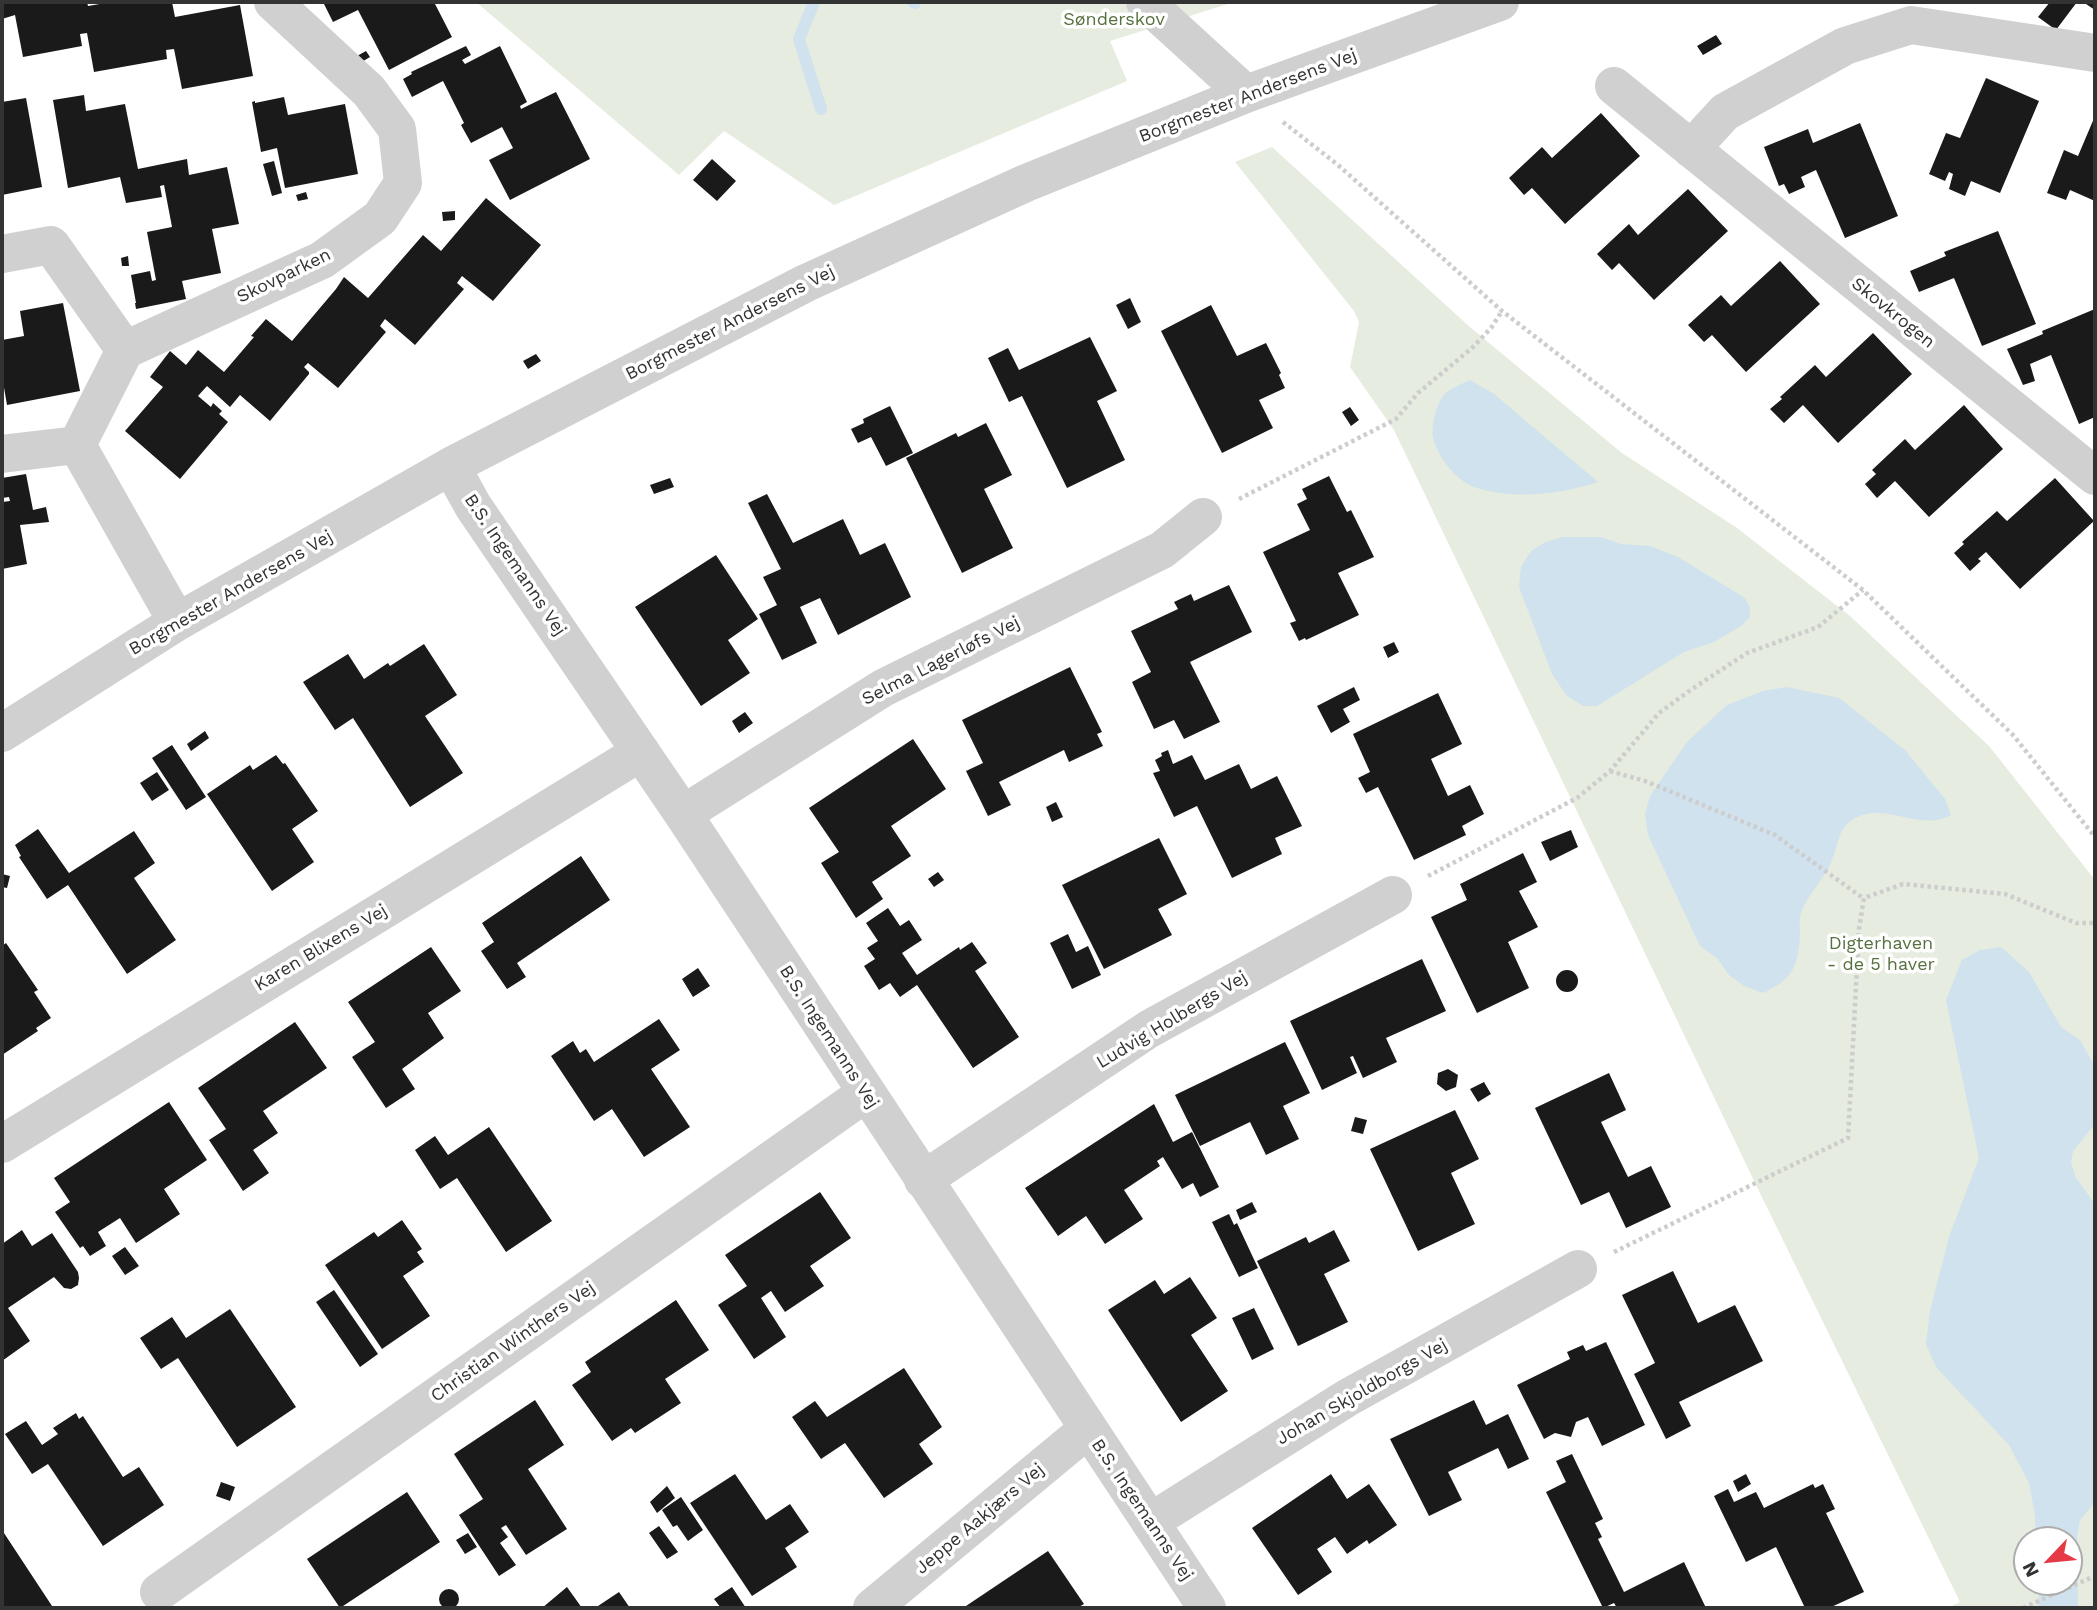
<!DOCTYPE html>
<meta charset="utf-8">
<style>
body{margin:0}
#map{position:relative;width:2097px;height:1610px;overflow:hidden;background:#fff;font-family:"Work Sans",sans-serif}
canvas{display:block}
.frame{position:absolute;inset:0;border:4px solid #333;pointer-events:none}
.north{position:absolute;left:2013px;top:1526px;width:70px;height:70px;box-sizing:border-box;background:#fff;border:2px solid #adadad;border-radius:50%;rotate:244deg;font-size:19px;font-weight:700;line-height:28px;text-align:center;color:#333}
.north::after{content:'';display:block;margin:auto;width:24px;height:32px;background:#e63946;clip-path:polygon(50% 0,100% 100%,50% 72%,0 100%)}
</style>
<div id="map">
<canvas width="2097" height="1610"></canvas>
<div class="frame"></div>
<div class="north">N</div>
</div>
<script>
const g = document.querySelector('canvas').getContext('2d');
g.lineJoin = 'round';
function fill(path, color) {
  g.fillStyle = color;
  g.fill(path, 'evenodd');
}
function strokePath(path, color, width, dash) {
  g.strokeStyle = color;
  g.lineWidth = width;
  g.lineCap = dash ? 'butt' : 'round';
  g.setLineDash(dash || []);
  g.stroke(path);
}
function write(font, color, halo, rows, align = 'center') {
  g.font = font + ' "Work Sans",sans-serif';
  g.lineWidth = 7;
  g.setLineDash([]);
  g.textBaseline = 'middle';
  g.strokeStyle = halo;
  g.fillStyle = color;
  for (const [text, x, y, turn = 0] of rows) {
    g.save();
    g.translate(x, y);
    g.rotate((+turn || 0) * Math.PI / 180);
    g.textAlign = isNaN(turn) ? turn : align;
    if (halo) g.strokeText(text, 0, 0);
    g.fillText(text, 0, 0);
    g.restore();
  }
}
fill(new Path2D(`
 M476 2H1234L1110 41 1127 81 834 205 724 131 679 175Z
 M1272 147 1471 328 1622 453 1737 528 1850 616 1989 746 2095 880V1608H1948L1960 1602 1758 1189 1394 430 1350 367 1359 322 1354 311 1235 162ZM2027 1540H2069V1582H2027Z`), '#e6ecdf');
fill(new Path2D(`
 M1470 380 1494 394 1598 482C1561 494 1516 500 1477 488 1457 482 1437 457 1433 437 1431 427 1436 405 1443 396 1448 389 1462 384 1470 380Z
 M1562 537H1601L1621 544 1650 546 1678 557 1745 598 1750 608V617L1741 626 1714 642 1684 652 1597 706H1583L1567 696 1552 674 1519 587 1521 567 1531 551 1546 542Z
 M1787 687 1839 698 1905 750 1945 799 1951 815C1919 834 1880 796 1848 823 1838 832 1838 845 1833 857 1827 877 1808 893 1801 913 1799 919 1800 928 1800 935 1798 967 1793 979 1763 993L1744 986 1729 975 1717 958 1700 946 1648 835 1645 814 1650 796 1687 742 1727 705 1763 691Z
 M2001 947 2029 972 2061 1027 2080 1040 2094 1065 2095 1124 2073 1151 2071 1163 2076 1178 2095 1204V1502L2080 1520 2077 1538 2078 1608H2039L2038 1582H2069V1540H2036L2035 1516 2029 1483 2009 1445 1936 1367 1926 1344 1930 1311 1949 1237 1979 1158 1946 1000 1962 960 1980 950Z`), '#cfe2ee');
strokePath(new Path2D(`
 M814 2 799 39 821 109
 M913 2 915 3`), '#cfe2ee', 12);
fill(new Path2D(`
 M2 2H87L88 6 111 2H172L175 17 240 5 253 76 182 89 174 49 166 50 167 59 94 72 87 33 80 34 82 46 23 57 15 15 2 19Z
 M327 2H434L452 37 389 70 358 10 333 22 324 4Z
 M2050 2H2077L2056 30 2038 17Z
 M2083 2H2095V10Z
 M1716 35 1722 44 1703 55 1697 46Z
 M466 46 471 55 462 60 465 64 500 46 527 102 520 106 521 109 556 92 590 159 510 200 489 160 513 148 502 127 471 143 461 125 464 123 443 81 412 97 403 79 412 74 411 72Z
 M366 51 370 57 360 63 357 56Z
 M1986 78 2039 101 2000 193 1971 181 1965 196 1949 189 1953 174 1949 172 1945 181 1929 174 1946 133 1960 138Z
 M84 95 86 111 125 104 138 169 187 159 189 175 227 167 239 224 212 229 221 273 182 281 186 299 136 309 135 303H136L131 275 150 271 152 281 156 280 147 232 172 227 164 185 160 186 162 197 126 203 120 177 68 188 53 100Z
 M284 97 288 115 345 104 358 174 285 188 277 148 261 152 252 102 255 101V103Z
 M26 98 42 187 2 195V102Z
 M1601 113 1640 156 1565 224 1532 188 1524 195 1509 178 1542 147 1552 158Z
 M2095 116V201L2070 190 2066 200 2047 193 2064 150 2078 156Z
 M1860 123 1898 216 1845 238 1816 170 1801 177 1805 187 1789 194 1784 184 1779 186 1764 147 1808 129 1813 143Z
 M712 159 736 181 717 201 693 180Z
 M274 161 282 193 272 196 263 164Z
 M1688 189 1728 231 1654 300 1619 263 1612 270 1597 254 1629 224 1638 235Z
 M306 192 308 199 298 201 296 195Z
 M486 198 541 245 493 301 462 276 457 283 464 289 415 345 385 319 380 326 386 332 338 388 308 363 304 367 309 372V374L270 421 240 395 230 407 207 386 198 396 211 407 213 403 222 411 219 414 228 422 180 479 125 431 163 387 150 377 170 351 186 365 198 350 224 372 254 337 251 336 266 319 292 341 336 289 344 277 368 298 423 235 441 251Z
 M455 211V220L443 221 442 212Z
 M1998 231 2036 324 1982 346 1954 278 1919 292 1910 271 1946 256 1944 252Z
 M128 256 129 266H122L121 258Z
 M1780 261 1820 304 1746 372 1712 335 1704 342 1688 325 1721 295 1731 306Z
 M1130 298 1141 322 1128 329 1116 305Z
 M63 303 80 391 7 405 2 376V340L24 336 20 311Z
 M1211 305 1237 356 1266 343 1281 373 1279 375 1285 388 1259 400 1273 428 1222 453 1161 331Z
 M2095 309V417L2079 424 2051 355 2030 364 2035 381 2023 385 2007 349 2043 334 2042 331Z
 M1873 333 1912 374 1838 443 1803 405 1784 423 1770 409 1782 399 1780 397 1815 365 1826 377Z
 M1090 337 1117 391 1097 401 1125 460 1067 488 1022 396 1009 402 988 358 1008 348 1019 370Z
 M536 354 541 361 528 369 523 361Z
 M1964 405 2003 449 1929 517 1895 481 1877 498 1865 484 1876 474 1872 470 1905 439 1915 450Z
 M890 406 913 453 886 466 871 437 858 443 851 429 864 423 863 419Z
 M1350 407 1359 420 1351 426 1342 412Z
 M986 423 1012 475 984 489 1013 548 962 573 906 458 956 433 958 437Z
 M26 474 33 510 46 507 49 522 20 525 27 564 2 569V502L10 501 9 497 2 498V478Z
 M1329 476 1347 512 1351 510 1374 557 1338 573 1359 615 1306 640 1305 638 1299 641 1290 623 1296 621 1263 552 1310 530 1297 504 1307 499 1302 489Z
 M670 478 674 487 654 494 650 485Z
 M2055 478 2094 521 2020 589 1986 552 1978 559 1981 561 1970 571 1954 553 1964 544 1962 542 1997 511 2007 521Z
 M767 494 793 543 843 519 860 555 885 543 911 597 838 635 820 598 800 607 817 643 782 660 759 614 777 605 763 577 781 569 748 503Z
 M716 555 758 619 728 640 750 673 701 706 635 607Z
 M1229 585 1252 632 1190 662 1220 722 1184 739 1174 720 1154 729 1132 682 1151 672 1131 631 1178 609 1174 602 1191 594 1194 601Z
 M1394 642 1399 652 1388 658 1383 647Z
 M424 644 457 695 425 716 463 773 410 807 353 718 335 730 303 682 348 654 364 679 388 663 390 666Z
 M1070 667 1102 732 1097 734 1103 746 1069 762 1064 750 999 782 1011 805 988 816 966 771 983 763 962 720Z
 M1354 687 1360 700 1343 709 1350 722 1331 733 1317 706Z
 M1438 693 1462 744 1431 759 1448 796 1470 785 1484 814 1462 826 1466 835 1414 860 1378 787 1366 793 1358 778 1370 772 1353 734Z
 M745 712 753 723 739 733 732 721Z
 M205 731 209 738 191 751 187 744Z
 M913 739 946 789 891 826 911 856 872 882 883 899 856 918 821 863 839 852 809 808Z
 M172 745 206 797 186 810 152 758Z
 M1168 750 1173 764 1192 755 1205 780 1239 764 1251 789 1277 776 1302 826 1275 838 1282 854 1232 878 1197 806 1174 817 1153 773 1160 771 1155 760 1162 756 1161 753Z
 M276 755 283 764 285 763 318 811 292 829 314 862 272 891 207 794 250 765 253 770Z
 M157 772 169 790 152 801 140 783Z
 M1056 802 1063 817 1052 822 1046 807Z
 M38 829 69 873 134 831 155 863 134 878 176 940 127 974 68 885 47 899 19 857 21 856 15 845Z
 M1571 830 1578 847 1550 861 1541 842Z
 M1159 838 1187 894 1158 909 1172 935 1104 969 1062 885Z
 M1523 853 1537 882 1519 891 1538 927 1508 942 1529 988 1477 1013 1431 917 1467 900 1460 884Z
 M581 856 610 900 517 963 526 977 507 989 481 951 494 942 482 923Z
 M938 872 944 880 934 887 928 879Z
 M2 874 10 876 7 888 2 887Z
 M888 908 900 926 909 920 922 940 902 953 917 975 959 947 960 950 972 942 987 963 975 971 1019 1037 973 1068 917 985 900 997 890 983 879 990 864 966 875 959 867 948 878 941 866 923Z
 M1068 934 1076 952 1088 946 1101 975 1072 989 1050 943Z
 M6 943 38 990 34 992 51 1018 36 1028 38 1031 2 1055V946Z
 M431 947 461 991 428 1013 444 1038 402 1069 415 1089 386 1108 352 1057 375 1042 348 1002Z
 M1422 959 1446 1011 1386 1038 1397 1062 1363 1078 1353 1056 1350 1057 1357 1073 1322 1090 1290 1021Z
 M698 968 710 986 693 997 682 979Z
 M1556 981a11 11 0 1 1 22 0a11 11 0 1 1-22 0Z
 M659 1019 680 1050 651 1069 690 1127 644 1157 612 1109 594 1121 551 1056 573 1041 580 1053 586 1049 594 1062Z
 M295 1022 327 1068 263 1111 278 1133 253 1150 269 1173 243 1191 209 1140 226 1129 198 1088Z
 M1285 1042 1310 1093 1283 1106 1299 1139 1266 1155 1250 1122 1200 1146 1175 1095Z
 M1448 1069 1458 1075 1456 1087 1446 1091 1437 1084 1438 1073Z
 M1609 1073 1626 1110 1601 1122 1628 1177 1651 1166 1671 1207 1626 1228 1609 1192 1581 1205 1535 1108Z
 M1484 1082 1491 1094 1478 1102 1470 1089Z
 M169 1102 207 1160 164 1189 180 1214 136 1243 120 1218 98 1232 106 1246 90 1256 83 1246 80 1248 55 1212 70 1202 54 1178Z
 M1154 1104 1173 1142 1192 1132 1219 1187 1200 1197 1193 1183 1182 1189 1163 1157 1157 1161 1160 1166 1124 1190 1143 1219 1105 1244 1086 1216 1058 1236 1025 1188Z
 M1455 1110 1479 1159 1451 1173 1475 1224 1418 1251 1370 1149Z
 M1355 1117 1367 1120 1363 1134 1351 1131Z
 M489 1127 552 1221 506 1252 457 1178 440 1189 415 1150 435 1136 448 1155Z
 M820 1192 851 1238 810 1266 824 1286 785 1312 771 1291 761 1298 786 1337 754 1359 718 1305 747 1286 725 1255Z
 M1252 1202 1257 1212 1240 1220 1236 1210Z
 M1229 1214 1234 1225 1237 1223 1258 1268 1239 1277 1212 1222Z
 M402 1220 422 1249 417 1252 424 1262 403 1276 430 1316 382 1349 325 1265 374 1232 378 1237Z
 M22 1230 32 1246 52 1233 78 1272 79 1278 78 1285 71 1289 64 1288 54 1277 8 1308 30 1341 2 1361V1244Z
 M1334 1230 1350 1261 1324 1274 1348 1322 1298 1346 1257 1261 1306 1237 1309 1243Z
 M125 1247 139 1266 125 1275 112 1256Z
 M1673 1271 1698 1323 1735 1305 1763 1361 1679 1402 1691 1426 1666 1439 1634 1374 1655 1363 1622 1295Z
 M1190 1277 1217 1318 1191 1335 1228 1391 1181 1422 1108 1310 1155 1280 1164 1294Z
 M334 1290 378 1354 360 1367 316 1302Z
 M676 1300 709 1350 665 1379 681 1403 635 1433 631 1428 612 1441 572 1385 591 1372 585 1362Z
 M1254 1308 1274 1349 1252 1360 1232 1318Z
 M230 1309 296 1407 237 1447 178 1358 161 1369 140 1338 172 1317 186 1338Z
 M1606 1342 1645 1425 1602 1446 1588 1417 1576 1422 1571 1437 1555 1433 1544 1439 1517 1385 1570 1359 1567 1352 1583 1345 1586 1351Z
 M904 1368 942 1427 919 1444 933 1464 884 1498 845 1443 821 1459 792 1417 815 1401 827 1417Z
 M535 1400 564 1445 528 1469 567 1529 526 1555 506 1525 501 1528 508 1537 500 1543 516 1565 499 1576 459 1515 483 1499 454 1454Z
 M1474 1400 1486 1425 1508 1414 1529 1459 1508 1469 1498 1448 1448 1472 1462 1500 1429 1516 1390 1439Z
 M76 1413 79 1419 83 1416 123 1477 139 1467 164 1505 103 1546 48 1464 32 1474 5 1434 26 1421 42 1445 58 1434 53 1428Z
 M1572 1454 1603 1519 1595 1523 1602 1537 1598 1539 1624 1592 1684 1562 1706 1608H1617L1614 1603 1603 1608 1546 1492 1566 1482 1556 1461Z
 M735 1474 766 1520 790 1504 809 1532 785 1548 797 1567 752 1596 690 1503Z
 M1331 1474 1347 1499 1369 1484 1397 1525 1369 1544 1367 1540 1347 1554 1335 1537 1317 1549 1332 1572 1298 1595 1252 1528Z
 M1746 1474 1751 1484 1738 1492 1733 1481Z
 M221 1482 235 1487 230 1501 216 1496Z
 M1813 1484 1815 1488 1823 1484 1835 1509 1826 1513 1864 1592 1829 1608H1805L1776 1547 1746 1562 1714 1496 1728 1489 1734 1502 1756 1492 1764 1508Z
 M667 1486 675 1498 657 1513 650 1502Z
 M407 1492 440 1542 340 1608 307 1559Z
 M681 1497 703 1530 688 1541 677 1525 673 1527 662 1510Z
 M659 1526 678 1552 667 1559 649 1533Z
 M2 1530 52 1606 47 1608H2Z
 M468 1533 477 1547 465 1554 456 1540Z
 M1048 1551 1084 1604 1077 1608H963Z
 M567 1587 582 1608H542Z
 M732 1587 746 1608H721L714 1599Z
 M439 1599a10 10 0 1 1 20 0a10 10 0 1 1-20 0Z
 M619 1592 630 1608H595Z`), '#1a1a1a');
strokePath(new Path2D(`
 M1283 122 1338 165 1502 311 1863 590 2013 735 2095 837
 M1239 499 1396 419 1418 393 1472 348 1491 328 1502 311
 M1610 771 1645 781 1775 835 1863 898
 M1428 876 1577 798 1610 771 1659 713 1692 689 1747 653 1818 627 1863 590
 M1614 1252 1848 1138 1859 929 1864 898 1903 884 2005 894 2076 923H2095
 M2023 1608 2095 1576`), '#cdcdcd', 4.5, [3.5, 3.5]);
strokePath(new Path2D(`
 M1145 2 1246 94
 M1614 86 2095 476
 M1691 149 1725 112 1845 46 1911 25 2095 53
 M2 254 51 245 125 350
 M2 454 77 445
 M451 466 473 506 683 814 1207 1608
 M177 622 77 445 125 350 322 260 380 218 403 183 397 129 369 91 273 2
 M2 733 177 622 451 466 806 283 1026 183 1246 94 1500 2
 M683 814 883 688 1162 550 1203 517
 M2 1144 641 752
 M923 1180 1149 1029 1393 895
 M1150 1522 1347 1398 1578 1269
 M159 1592 866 1093
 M872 1608 1088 1429`), '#d0d0d0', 38);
write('18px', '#56703f', '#fff', [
 ["Sønderskov",1114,20],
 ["Digterhaven",1881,944],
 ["- de 5 haver",1881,965]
]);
write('18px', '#333', '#fff', [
 ["Borgmester Andersens Vej",1248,96,-21],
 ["Skovparken",284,276,-26],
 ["Skovkrogen",1893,313,39],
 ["Borgmester Andersens Vej",730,323,-27],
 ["B.S. Ingemanns Vej",515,565,56],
 ["Borgmester Andersens Vej",231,593,-30],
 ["Selma Lagerløfs Vej",941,661,-27],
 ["Karen Blixens Vej",321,948,-31],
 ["Ludvig Holbergs Vej",1172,1020,-31],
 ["B.S. Ingemanns Vej",829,1037,57],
 ["Christian Winthers Vej",513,1342,-35],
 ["Johan Skjoldborgs Vej",1362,1392,-30],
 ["B.S. Ingemanns Vej",1142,1510,56],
 ["Jeppe Aakjærs Vej",980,1519,-40]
]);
</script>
